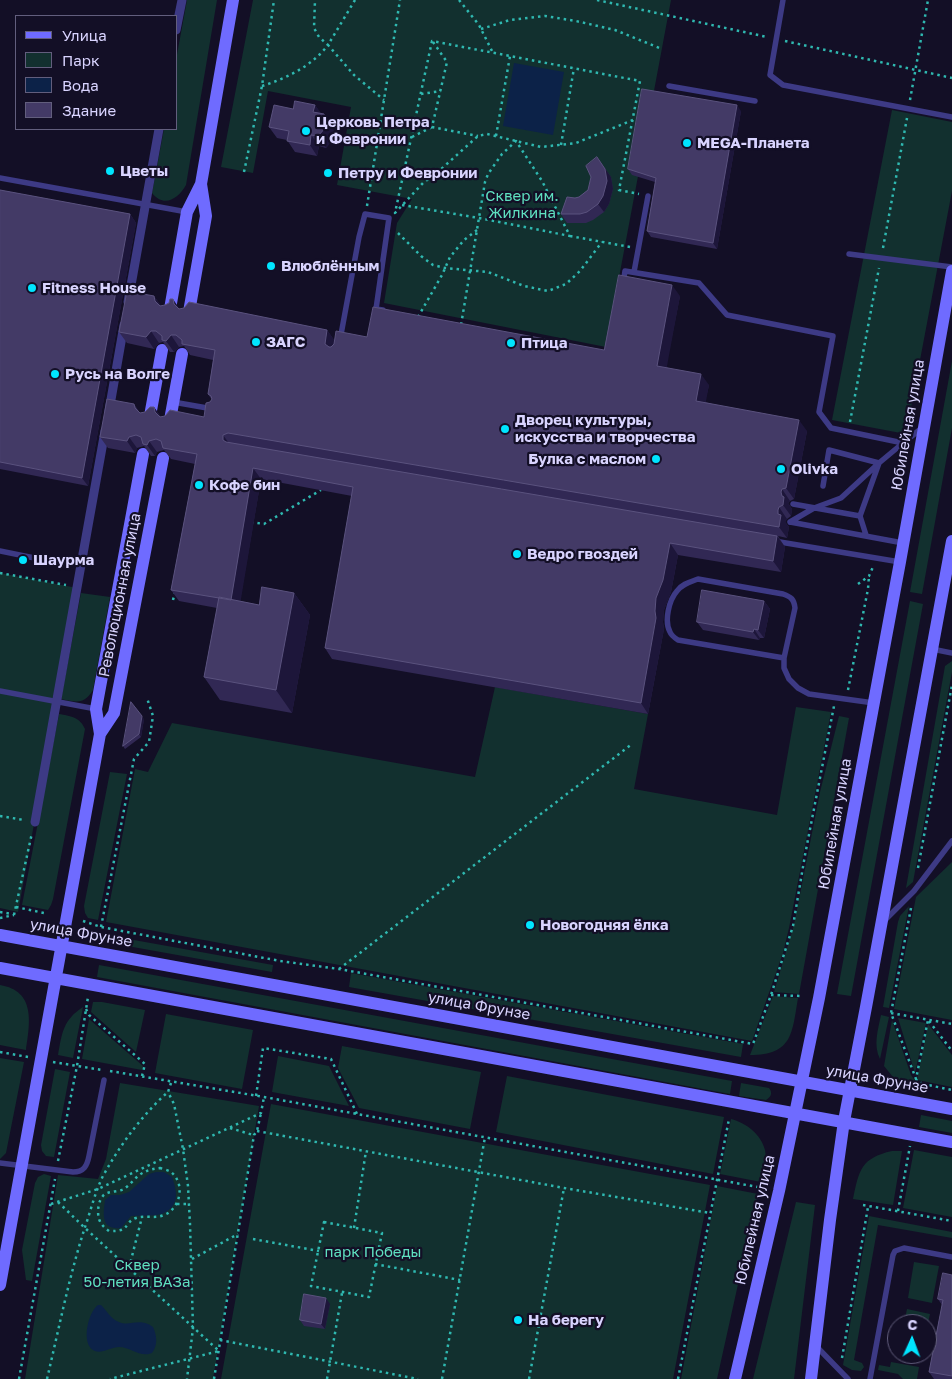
<!DOCTYPE html>
<meta charset="utf-8">
<style>
body{margin:0}
#map{position:relative;width:952px;height:1379px;overflow:hidden;background:#130f26;font-family:"Golos Text",sans-serif}
canvas{display:block}
.legend{position:absolute;left:15px;top:15px;width:162px;height:115px;box-sizing:border-box;background:#130f26;border:1px solid #625e7d;margin:0;padding:6px 9px;list-style:none;font-size:15px;color:#d9d4ff}
.legend li{display:flex;align-items:center;gap:10px;height:25px}
.legend b{width:25px;border:1px solid #625e7d}
.north{position:absolute;left:887px;top:1314px;width:50px;height:50px;box-sizing:border-box;background:#130f26;border:1px solid #625e7d;border-radius:50%;rotate:2deg;font-size:14px;font-weight:700;line-height:20px;text-align:center;color:#d9d4ff}
.north::after{content:'';display:block;margin:auto;width:18px;height:22px;background:#00e5ff;clip-path:polygon(50% 0,100% 100%,50% 72%,0 100%)}
</style>
<div id="map">
<canvas width="952" height="1379"></canvas>
<ul class="legend">
<li><b style="height:6px;background:#6f6bff"></b>Улица</li>
<li><b style="height:14px;background:#12302f"></b>Парк</li>
<li><b style="height:14px;background:#0c2248"></b>Вода</li>
<li><b style="height:14px;background:#433a66"></b>Здание</li>
</ul>
<div class="north">С</div>
</div>
<script>
const g = document.querySelector('canvas').getContext('2d');
g.lineJoin = 'round';
function fill(path, color) {
  g.fillStyle = color;
  g.fill(path, 'evenodd');
}
function strokePath(path, color, width, dash) {
  g.strokeStyle = color;
  g.lineWidth = width;
  g.lineCap = dash ? 'butt' : 'round';
  g.setLineDash(dash || []);
  g.stroke(path);
}
function write(font, color, halo, rows, align = 'center') {
  g.font = font + ' "Golos Text",sans-serif';
  g.lineWidth = 4.5;
  g.setLineDash([]);
  g.textBaseline = 'middle';
  g.strokeStyle = halo;
  g.fillStyle = color;
  for (const [text, x, y, turn = 0] of rows) {
    g.save();
    g.translate(x, y);
    g.rotate((+turn || 0) * Math.PI / 180);
    g.textAlign = isNaN(turn) ? turn : align;
    if (halo) g.strokeText(text, 0, 0);
    g.fillText(text, 0, 0);
    g.restore();
  }
}
fill(new Path2D(`
 M187 0H217L186 185C178 199 164 208 152 193L164 129H176V60Z
 M253 0H671L606 347 384 303 397 223 412 199 337 185 351 107 268 91 253 173 221 167Z
 M892 110 952 122V191L906 434 832 420Z
 M952 361V428L922 594 910 592Z
 M0 573 77 588 18 912 0 908Z
 M81 593 110 597 93 690C84 705 76 702 61 699Z
 M910 601 923 604 851 996 837 994Z
 M952 661V672L913 882 906 888 945 666Z
 M495 687 648 714 634 789 777 815 796 707 831 712 789 928 783 953 752 1041 106 922 135 769 148 772 172 723 475 777Z
 M59 714C70 716 80 717 85 729L53 899 51 905 48 910 22 905Z
 M839 716 849 718 799 994 774 992 794 925 820 792Z
 M110 772 127 774 98 920 88 918 85 913 84 906Z
 M952 862V1020L894 1009 916 897Z
 M909 906 889 1008 883 1007 898 922 900 916Z
 M106 935 273 965 272 972 105 942Z
 M99 965 732 1081 730 1094 97 977Z
 M351 973 743 1044 741 1057 349 987Z
 M0 985C36 991 30 1023 26 1050L0 1045Z
 M773 996 798 998C792 1033 793 1055 750 1055Z
 M93 1002H102L145 1010 136 1052 91 1012Z
 M83 1007 73 1058 58 1055C62 1033 63 1020 83 1007Z
 M166 1014 253 1030 242 1089 155 1073Z
 M881 1015 889 1017 880 1059C873 1045 878 1030 881 1015Z
 M898 1018 926 1023 915 1073Z
 M89 1019 143 1066 142 1070 82 1059Z
 M892 1020 911 1075 916 1082 914 1088 911 1090 897 1082 884 1066Z
 M928 1024 952 1055V1087L917 1080Z
 M342 1046 481 1072 470 1129 359 1108 338 1068Z
 M278 1056 329 1066 349 1106 272 1092Z
 M0 1058 24 1062 6 1153 0 1159Z
 M55 1069 70 1072 54 1157 46 1156 42 1151 41 1145Z
 M507 1076 724 1117 713 1174 496 1132Z
 M120 1083 259 1106 213 1379H25L58 1175 98 1179 106 1159Z
 M741 1083 769 1088C773 1093 771 1097 766 1100L739 1096Z
 M271 1104 710 1185 673 1379H221Z
 M921 1115 952 1121V1133L919 1127Z
 M731 1119C746 1123 761 1134 765 1150 767 1160 763 1172 761 1182L720 1174Z
 M914 1150 952 1157V1217L903 1208Z
 M892 1151H902L893 1205 853 1199C859 1170 861 1158 892 1151Z
 M44 1174 51 1176 32 1281 26 1280 22 1250 35 1183 38 1177Z
 M717 1186 758 1194 717 1379H681Z
 M796 1202 815 1205 794 1379H753Z
 M869 1216 952 1232V1238L878 1225 854 1360 862 1363 864 1367 861 1371 852 1370 843 1365Z
 M914 1262 939 1266 932 1303 908 1298Z
 M907 1309 930 1314 927 1327V1324H904Z
 M891 1362 919 1367 917 1379H903L898 1374 878 1370 879 1365 890 1367Z`), '#12302f');
fill(new Path2D(`
 M514 63 564 72 553 135 503 126Z
 M156 1172H164L172 1177C177 1191 180 1205 164 1213 155 1217 141 1215 131 1216L121 1228C101 1230 103 1215 105 1200L111 1195H120L129 1192 149 1174Z
 M98 1305H101C107 1311 111 1319 119 1322 130 1327 139 1317 153 1327 157 1336 158 1345 152 1353 140 1358 131 1347 119 1347 111 1347 100 1355 93 1350 81 1343 88 1312 98 1305Z`), '#0c2248');
strokePath(new Path2D(`
 M355 0 328 45 354 75 384 100
 M459 0 479 25 493 53
 M597 0 767 37
 M481 29 510 20 545 16 576 21 615 30 662 49
 M785 41 952 78
 M433 42 447 62 432 127 478 136
 M262 86C287 78 312 66 328 45L319 37 314 28 315 0
 M421 94 441 91
 M910 100 928 0
 M633 120 576 143 541 147 487 134 478 136 439 171 423 183 395 213 432 41 640 81 619 190 639 194
 M496 136 510 56
 M412 137 432 127
 M561 145 574 68
 M244 172 262 86 274 0
 M402 205 479 218 570 236 542 181 516 141 502 154 488 174 485 182 461 325
 M367 206 400 0
 M398 233 421 256 433 265 445 268 488 272 524 286 548 291 566 284 580 271 602 242
 M570 236 630 247
 M883 248 907 118
 M418 317 442 275 450 257 464 240 477 230
 M850 422 879 268
 M251 522 264 524 321 490
 M0 573 66 585
 M858 584 869 576 873 567
 M173 600 175 592
 M848 690 868 589 869 576
 M0 816 24 820
 M918 868 952 685
 M16 907 44 913
 M911 908 891 1013 916 1079
 M0 912 12 914
 M14 915 32 833
 M0 918 14 915
 M83 921 101 927 280 961 339 969 753 1044 771 995 793 926 805 855 834 706
 M101 927 134 759 149 742 153 716 147 698
 M339 969 632 744
 M771 995 802 996
 M86 1009 89 1015 145 1064 142 1076
 M891 1013 952 1024
 M929 1021 952 1051
 M0 1052 28 1057
 M53 1062 102 1070
 M110 1071 264 1097 763 1188
 M171 1083 168 1092 174 1104 183 1149 188 1186 190 1224 193 1328 187 1379
 M923 1084 952 1090
 M922 1090 923 1084 917 1081 916 1079 928 1020
 M256 1096 263 1048 331 1059 357 1114
 M230 1128 253 1135
 M257 1131 564 1188 710 1213
 M58 1161 77 1066 88 997
 M160 1168C163 1169 168 1170 171 1172 186 1184 180 1209 164 1215 155 1219 145 1215 136 1218 123 1223 131 1232 109 1231 105 1228 101 1225 99 1219 97 1212 98 1199 105 1194 111 1191 118 1192 124 1189 127 1187 130 1184 133 1181 140 1173 148 1169 160 1168Z
 M58 1202 85 1228 219 1351 110 1379
 M51 1204 98 1189 261 1113 264 1097
 M177 1204H189
 M863 1205 952 1221
 M898 1211 910 1146
 M324 1222 382 1233 369 1297 311 1286Z
 M354 1228 366 1151
 M253 1239 319 1251
 M192 1259 238 1234
 M375 1264 460 1280
 M129 1268 142 1217
 M220 1340 418 1379
 M842 1358 868 1207
 M19 1379 55 1179
 M47 1379C59 1328 69 1277 85 1227 91 1210 95 1192 103 1176 120 1145 142 1115 168 1092
 M214 1379 254 1135 257 1131 261 1113
 M327 1379 342 1293
 M442 1379 485 1137
 M529 1379 564 1188
 M678 1379 729 1119`), '#2fb8b0', 2.5, [2.5, 4]);
strokePath(new Path2D(`
 M783 0 770 75 783 85 952 117
 M669 86 755 101
 M0 178 187 212
 M849 254 952 267
 M634 272 648 196
 M623 284 625 271 699 283 727 315 833 336 819 412 831 428 903 443 922 428
 M340 340 359 237 365 214 389 218 376 309 383 310
 M173 402 213 409
 M823 486 829 450 879 463
 M793 504 860 516
 M790 522 903 543
 M790 522 814 508 841 498 879 463
 M866 535 860 516 879 463 903 443
 M774 541 900 562
 M0 551 54 562
 M932 649 952 653
 M784 658 678 640C675 638 671 635 670 632 664 621 669 600 677 591 682 584 690 582 698 579L783 594C791 597 794 599 795 608L784 658V668L789 679 798 688 809 694 874 703
 M0 691 96 709
 M885 920 914 891 952 841
 M0 1163 73 1172C84 1172 87 1166 89 1156L104 1080
 M816 1346 848 1379
 M870 1379 893 1255 895 1251 904 1248 952 1257`), '#3d3a85', 5.5);
strokePath(new Path2D(`
 M176 30 182 0
 M128 302 159 129
 M109 411 124 325
 M35 822 105 431`), '#3d3a85', 9);
strokePath(new Path2D(`
 M170 309 187 212 201 184 233 0
 M189 312 206 216 201 184
 M150 416 162 350
 M170 420 182 354
 M100 734 114 713 163 458
 M0 935 952 1109
 M0 968 952 1142
 M0 1285 100 734 96 709 143 454
 M735 1379 779 1191 819 998 900 562 952 271
 M811 1379 830 1220 844 1121 866 1007 952 541`), '#6f6bff', 12);
fill(new Path2D(`
 M315 105 321 114H324L332 125 335 137 326 148 319 146 317 156 295 152 287 140 277 138 269 127 293 109Z
 M741 111 717 249 651 237 647 231 655 182 632 175 628 169Z
 M597 157 611 177 613 189 609 204 604 212 593 220 586 223H567L561 214 575 198 579 197 588 190Z
 M0 190 130 214 136 223 88 486 0 469Z
 M154 296 161 306 327 330 334 340 367 337 604 350 680 296 666 367 709 385 705 402 807 431 794 499 790 501 788 503 792 509 791 516 787 519 785 522 789 527 787 538 778 536 785 547 781 572 678 555 671 592 664 610 663 622 664 629 648 714 332 659 325 648 352 496 261 479 240 601 259 605 294 593 310 615 292 713 220 700 204 677 217 608 179 601 171 590 195 464 171 459 164 450 157 452 155 456H151L144 446 137 448 135 453 108 448 100 437 134 404 140 413 145 412 154 407 161 417H204L212 400 208 394 213 360 190 355 184 346 179 347 174 352H170L163 342 159 343 154 349 127 343 119 332Z
 M764 601 770 609 764 638H760L759 640 703 630 697 622Z
 M144 719 141 737 125 749 123 746Z
 M952 1275V1379H934L929 1372 942 1305 938 1299Z
 M330 1304 325 1329 304 1326 300 1320Z`), '#312854');
fill(new Path2D(`
 M315 105 323 116 313 112Z
 M737 105 741 111 717 249 713 243Z
 M324 114 332 125 335 137 326 148 318 136Z
 M311 135 319 146 317 156 310 145Z
 M597 157 611 177 613 189 609 204 604 212 598 204Z
 M130 214 136 223 88 486 82 478Z
 M672 285 680 296 665 377 657 366Z
 M154 296 162 307 155 301Z
 M173 299 181 311 174 304Z
 M327 330 335 341 332 355 325 344Z
 M151 331 159 343 154 349 146 337Z
 M171 335 179 347 174 352 166 341Z
 M701 374 709 385 704 412 696 401Z
 M154 407 162 419 155 412Z
 M799 420 807 431 794 499 786 488Z
 M223 435 231 446 223 440Z
 M129 437 137 448 135 453 127 441Z
 M149 441 157 452 155 456 147 445Z
 M253 468 261 479 239 611 231 600Z
 M782 489 790 501 788 503 792 509 791 516 783 505 781 492Z
 M779 507 787 519 785 522 789 527 787 538 779 527 778 510Z
 M777 536 785 547 781 572 773 561Z
 M670 543 678 555 671 592 664 610 663 622 664 629 648 714 641 703 655 611 656 598Z
 M294 593 310 615 292 713 276 690Z
 M764 601 770 609 764 638 758 630Z
 M754 629 760 638 759 640 753 632Z
 M142 716 144 719 141 737 139 734Z
 M326 1298 330 1304 325 1329 321 1324Z`), '#1d163a');
const building = new Path2D(`
 M642 89 737 105 713 243 647 231 656 178 628 169Z
 M295 101 315 105 313 112 324 114 327 126 318 136 311 135 310 145 287 141 289 131 269 127 274 105 293 109Z
 M597 157 605 169 607 181 603 196 598 204 587 212 580 214H561L567 197 575 198 579 197 588 190 591 177 586 166Z
 M0 190 130 214 82 478 0 462Z
 M619 275 672 285 657 366 701 374 696 401 799 420 786 488 782 489 781 492 782 496 784 497 783 505 779 507 778 510V514L781 515 779 527 228 433 223 435V440L226 442 777 536 773 561 670 543 663 580 656 598 655 611 656 618 641 703 325 648 353 487 253 468 231 600 171 590 197 454 163 448 161 441 156 439 149 441 147 445 143 444 141 437 136 435 129 437 127 441 100 437 107 399 134 404 135 408 140 413 145 412 150 407H154L155 412 160 417 165 416 170 410 204 417 206 403 210 402 212 399 211 396 208 394 215 350 182 344V340L176 335H171L166 341 162 340V336L156 331H151L146 337 119 332 127 291 154 296 155 301 160 306 165 305 169 303 170 299H173L174 304 179 309 184 308 189 302 327 330 325 344 329 347H331L334 344 336 331 367 337 373 307 604 350Z
 M262 587 294 593 276 690 204 677 219 597 259 605Z
 M702 590 764 601 758 630 754 629 753 632 697 622Z
 M131 702 142 716 139 734 123 746Z
 M943 1273 952 1275V1376L929 1372 943 1300 938 1299Z
 M304 1294 326 1298 321 1324 300 1320Z`);
fill(building, '#433a66');
strokePath(building, '#5a527e', 1);
for (const [x, y, r, color] of [
 [306,131,5,"#00e5ff"],
 [687,143,5,"#00e5ff"],
 [110,171,5,"#00e5ff"],
 [328,173,5,"#00e5ff"],
 [271,266,5,"#00e5ff"],
 [32,288,5,"#00e5ff"],
 [256,342,5,"#00e5ff"],
 [511,343,5,"#00e5ff"],
 [55,374,5,"#00e5ff"],
 [505,429,5,"#00e5ff"],
 [656,459,5,"#00e5ff"],
 [781,469,5,"#00e5ff"],
 [199,485,5,"#00e5ff"],
 [517,554,5,"#00e5ff"],
 [23,560,5,"#00e5ff"],
 [530,925,5,"#00e5ff"],
 [518,1320,5,"#00e5ff"]
]) {
  const dot = new Path2D();
  dot.arc(x, y, r, 0, 2 * Math.PI);
  g.fillStyle = color;
  g.fill(dot);
  strokePath(dot, '#130f26', 2);
}
write('bold 15px', '#d9d4ff', '#130f26', [
 ["Церковь Петра",316,122],
 ["и Февронии",316,139],
 ["MEGA-Планета",697,143],
 ["Цветы",120,171],
 ["Петру и Февронии",338,173],
 ["Влюблённым",281,266],
 ["Fitness House",42,288],
 ["ЗАГС",266,342],
 ["Птица",521,343],
 ["Русь на Волге",65,374],
 ["Дворец культуры,",515,420],
 ["искусства и творчества",515,437],
 ["Булка с маслом",646,459,"right"],
 ["Olivka",791,469],
 ["Кофе бин",209,485],
 ["Ведро гвоздей",527,554],
 ["Шаурма",33,560],
 ["Новогодняя ёлка",540,925],
 ["На берегу",528,1320]
], 'left');
write('15px', '#5fe0c0', '#130f26', [
 ["Сквер им.",522,196],
 ["Жилкина",522,213],
 ["парк Победы",373,1252],
 ["Сквер",137,1265],
 ["50-летия ВАЗа",137,1282]
]);
write('15px', '#d9d4ff', '#130f26', [
 ["Юбилейная улица",908,425,-80],
 ["Революционная улица",120,595,-79],
 ["Юбилейная улица",835,824,-80],
 ["улица Фрунзе",81,933,10],
 ["улица Фрунзе",479,1006,10],
 ["улица Фрунзе",877,1079,10],
 ["Юбилейная улица",755,1220,-77]
]);
</script>
